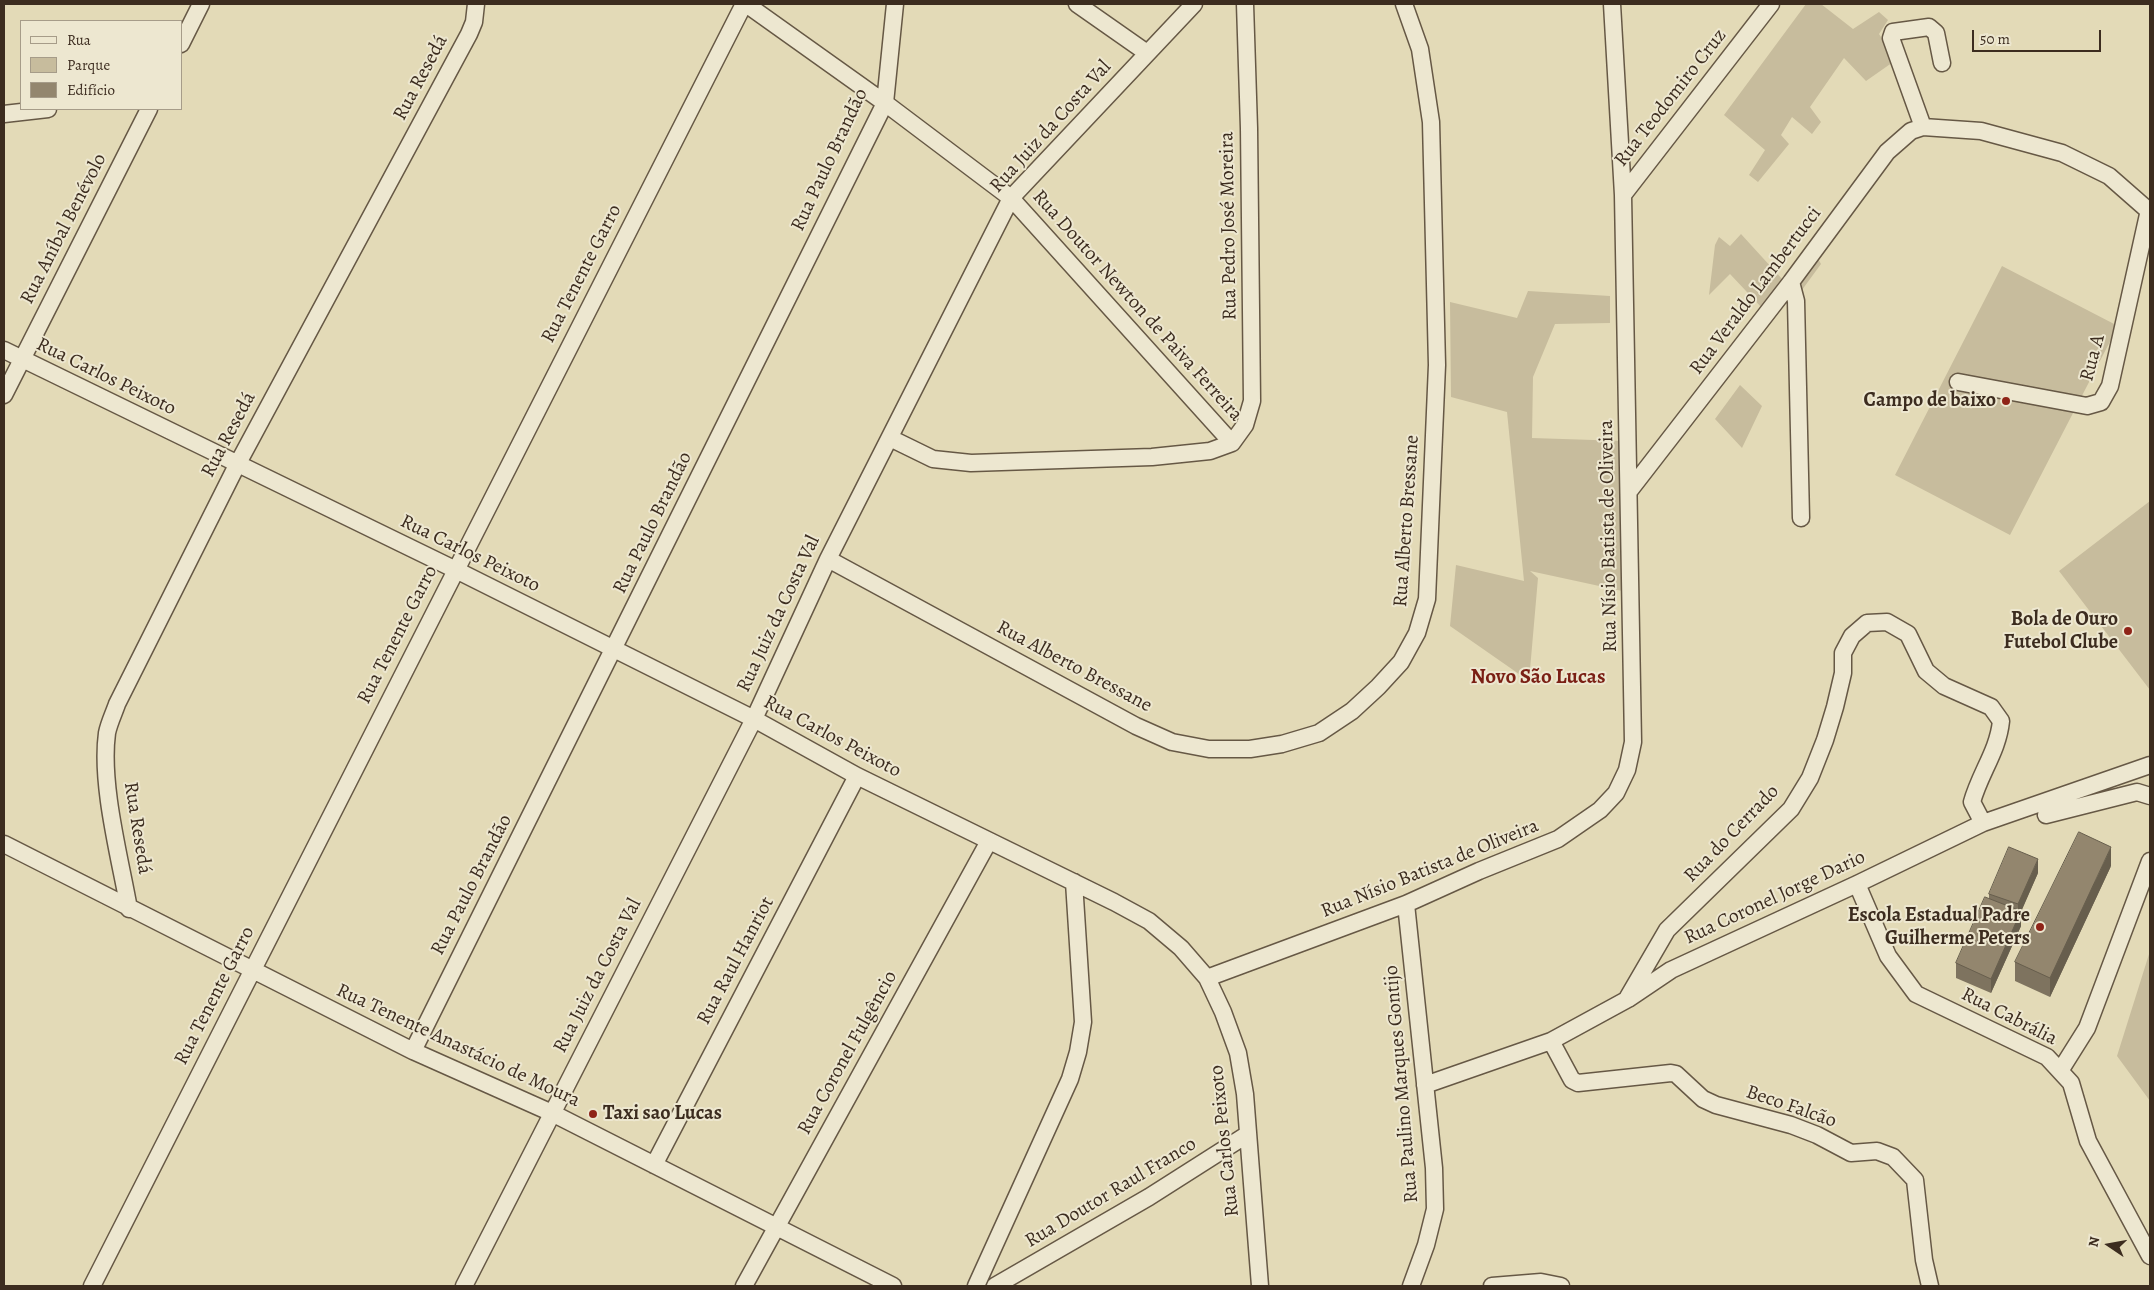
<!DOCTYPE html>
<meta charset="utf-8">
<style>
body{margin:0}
#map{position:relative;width:2154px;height:1290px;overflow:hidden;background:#e3dab7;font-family:Alegreya,serif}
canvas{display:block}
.frame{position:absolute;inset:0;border:5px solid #3c2c1f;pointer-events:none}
.legend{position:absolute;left:20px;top:20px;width:162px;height:90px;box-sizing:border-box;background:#ede7d0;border:1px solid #a69c89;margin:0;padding:6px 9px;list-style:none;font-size:15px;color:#3c2c1f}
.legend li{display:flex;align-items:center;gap:10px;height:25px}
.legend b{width:25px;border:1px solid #a69c89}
.north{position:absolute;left:2084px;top:1220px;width:50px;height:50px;-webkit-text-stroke:4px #ede7d0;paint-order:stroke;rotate:282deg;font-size:14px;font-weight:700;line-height:20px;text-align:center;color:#3c2c1f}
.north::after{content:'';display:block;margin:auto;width:18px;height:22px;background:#3c2c1f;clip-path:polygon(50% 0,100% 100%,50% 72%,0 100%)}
.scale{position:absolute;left:1972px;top:30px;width:129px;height:22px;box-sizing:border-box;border:2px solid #3c2c1f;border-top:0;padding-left:6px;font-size:15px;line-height:18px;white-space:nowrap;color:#3c2c1f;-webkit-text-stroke:4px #ede7d0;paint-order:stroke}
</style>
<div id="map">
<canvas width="2154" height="1290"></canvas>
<div class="frame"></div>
<ul class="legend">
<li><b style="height:6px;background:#ede7d0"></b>Rua</li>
<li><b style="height:14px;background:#c7bc9d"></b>Parque</li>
<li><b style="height:14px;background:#93866e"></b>Edifício</li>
</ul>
<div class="north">N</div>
<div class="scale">50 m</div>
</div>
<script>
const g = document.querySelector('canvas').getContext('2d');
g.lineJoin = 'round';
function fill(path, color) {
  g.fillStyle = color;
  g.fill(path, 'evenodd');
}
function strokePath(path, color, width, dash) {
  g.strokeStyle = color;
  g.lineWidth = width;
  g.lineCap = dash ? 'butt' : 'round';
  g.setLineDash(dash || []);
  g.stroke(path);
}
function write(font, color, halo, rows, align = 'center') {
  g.font = font + ' Alegreya,serif';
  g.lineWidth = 4;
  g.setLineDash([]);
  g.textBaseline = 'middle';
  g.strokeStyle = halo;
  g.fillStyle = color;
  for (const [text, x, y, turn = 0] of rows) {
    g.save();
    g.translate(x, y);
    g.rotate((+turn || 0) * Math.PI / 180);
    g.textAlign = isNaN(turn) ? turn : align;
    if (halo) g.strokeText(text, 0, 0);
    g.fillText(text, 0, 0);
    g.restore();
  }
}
fill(new Path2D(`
 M1806 4H1821L1853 29 1879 12 1888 20 1879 34 1896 60 1866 81 1844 58 1810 107 1821 122 1812 134 1792 117 1781 135 1789 144 1758 182 1749 175 1765 150 1724 115Z
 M1741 234 1783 280 1762 308 1730 274 1709 295 1715 245 1719 237 1730 246Z
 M1816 255 1821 264 1799 294 1794 284Z
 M2002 266 2118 326 2010 535 1895 475Z
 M1528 291 1610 296V323L1555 324 1533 377 1532 438 1624 441 1627 592 1530 571 1538 578 1529 681 1450 626 1456 565 1524 581 1507 412 1451 397 1450 302 1517 318Z
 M1740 385 1762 406 1742 448 1715 419Z
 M2150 501V690L2059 571Z
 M2150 951V1101L2117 1056Z`), '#c7bc9d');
const minor = new Path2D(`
 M746 4 885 103 1011 198 1232 443
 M1077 4 1147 53
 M181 44 201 4
 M4 114 48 109
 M1923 127 1891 38 1893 32 1929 27 1936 33 1942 63
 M1623 195 1771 4
 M1791 282 1796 301 1801 518
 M4 350 456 570 754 719 857 776 1114 902 1149 921 1181 948 1207 978 1223 1012 1238 1053 1245 1094 1260 1286
 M1958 382 2087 406 2101 402 2110 386 2149 210
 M4 395 149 109
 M890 438 933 459 971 463 1152 457 1210 451 1232 443
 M1232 443 1245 425 1252 401 1249 128 1245 4
 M1630 490 1791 282 1887 152 1911 131 1923 127 1981 131 2062 153 2109 176 2150 212
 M828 559 1136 726 1172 742 1209 749H1250L1282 744 1319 733 1352 711 1378 687 1401 662 1417 633 1427 599 1437 365 1431 122 1420 49 1404 4
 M2046 815 2137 792 2150 796
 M4 844 413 1051 552 1113 893 1286
 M1857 884 1888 956 1916 994 2047 1057 2071 1083 2088 1141 2150 1256
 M1406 904 1434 1168 1435 1209 1426 1245 1411 1286
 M129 909C120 858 100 784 107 733 109 723 114 713 117 704L237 465 469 34 474 22 476 4
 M1207 978 1406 904 1479 871 1558 839 1600 810 1616 793 1627 770 1633 742 1623 195 1612 4
 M1628 997 1667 930 1791 809 1810 778 1825 740 1835 707 1843 673V653L1852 636 1867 623 1887 622 1908 634 1926 671 1944 686 1991 707 2001 721C1998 751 1980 773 1972 802L1983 823
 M1551 1041 1572 1080 1578 1083 1671 1073 1676 1074 1703 1099 1716 1105 1791 1125 1817 1135 1851 1153 1877 1151 1893 1157 1915 1180 1924 1260 1930 1286
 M413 1051 885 103 895 4
 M2060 1071 2087 1028 2150 861
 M1425 1085 1551 1041 1628 999 1671 970 1857 884 1983 823 2150 765
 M654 1165 857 776
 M92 1286 744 4
 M464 1286 754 719 828 559 1011 198 1194 4
 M744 1286 989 841
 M976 1286 1070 1079 1078 1052 1083 1022 1074 882
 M995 1286 1149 1197 1248 1134
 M1492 1286 1541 1282 1561 1286`);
strokePath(minor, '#665845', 19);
strokePath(minor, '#ede7d0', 16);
fill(new Path2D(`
 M2111 866 2050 997 2015 981V962Z
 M2038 873 2021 911V926L1991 993 1956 978V963L1989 899V894Z`), '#7e735f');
fill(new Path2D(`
 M2111 847V866L2050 997V978Z
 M2038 859V873L2018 919V904Z
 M2021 911V926L1991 993V979Z`), '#675e4d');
const building = new Path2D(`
 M2079 832 2111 847 2050 978 2015 962Z
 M2009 847 2038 859 2018 904 1989 894Z
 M1985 897 2021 911 1991 979 1956 963Z`);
fill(building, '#93866e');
strokePath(building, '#675e4d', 1);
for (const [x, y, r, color] of [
 [2006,401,5,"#8f2418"],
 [2128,631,5,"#8f2418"],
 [2040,927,5,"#8f2418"],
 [593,1114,5,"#8f2418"]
]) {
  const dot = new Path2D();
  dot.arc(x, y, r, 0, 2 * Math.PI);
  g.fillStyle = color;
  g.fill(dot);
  strokePath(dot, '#ede7d0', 2);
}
write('20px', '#3c2c1f', '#ede7d0', [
 ["Rua Resedá",421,78,-62],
 ["Rua Teodomiro Cruz",1671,98,-52],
 ["Rua Juiz da Costa Val",1051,127,-48],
 ["Rua Paulo Brandão",830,160,-65],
 ["Rua Pedro José Moreira",1229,226,-91],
 ["Rua Aníbal Benévolo",64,229,-63],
 ["Rua Tenente Garro",582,274,-63],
 ["Rua Veraldo Lambertucci",1756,291,-53],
 ["Rua Doutor Newton de Paiva Ferreira",1137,306,48],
 ["Rua A",2093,358,-75],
 ["Rua Carlos Peixoto",106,377,26],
 ["Rua Resedá",229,435,-62],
 ["Rua Alberto Bressane",1407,521,-86],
 ["Rua Paulo Brandão",653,523,-64],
 ["Rua Nísio Batista de Oliveira",1609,536,-91],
 ["Rua Carlos Peixoto",470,554,26],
 ["Rua Juiz da Costa Val",779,614,-65],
 ["Rua Tenente Garro",398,635,-63],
 ["Rua Alberto Bressane",1074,667,28],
 ["Rua Carlos Peixoto",832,737,28],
 ["Rua Resedá",137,828,81],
 ["Rua do Cerrado",1732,834,-46],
 ["Rua Nísio Batista de Oliveira",1430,869,-22],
 ["Rua Paulo Brandão",472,885,-63],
 ["Rua Coronel Jorge Dario",1775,898,-25],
 ["Rua Raul Hanriot",736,961,-62],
 ["Rua Juiz da Costa Val",598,976,-63],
 ["Rua Tenente Garro",215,996,-63],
 ["Rua Cabrália",2009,1017,27],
 ["Rua Tenente Anastácio de Moura",458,1046,25],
 ["Rua Coronel Fulgêncio",848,1053,-61],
 ["Rua Paulino Marques Gontijo",1402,1084,-95],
 ["Beco Falcão",1791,1107,19],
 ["Rua Carlos Peixoto",1225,1141,-96],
 ["Rua Doutor Raul Franco",1111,1193,-31]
]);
write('bold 20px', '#3c2c1f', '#ede7d0', [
 ["Campo de baixo",1996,401],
 ["Bola de Ouro",2118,620],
 ["Futebol Clube",2118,643],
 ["Escola Estadual Padre",2030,916],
 ["Guilherme Peters",2030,939],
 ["Taxi sao Lucas",603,1114,"left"]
], 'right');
write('bold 21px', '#7a1f14', '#ede7d0', [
 ["Novo São Lucas",1538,678]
]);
</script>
